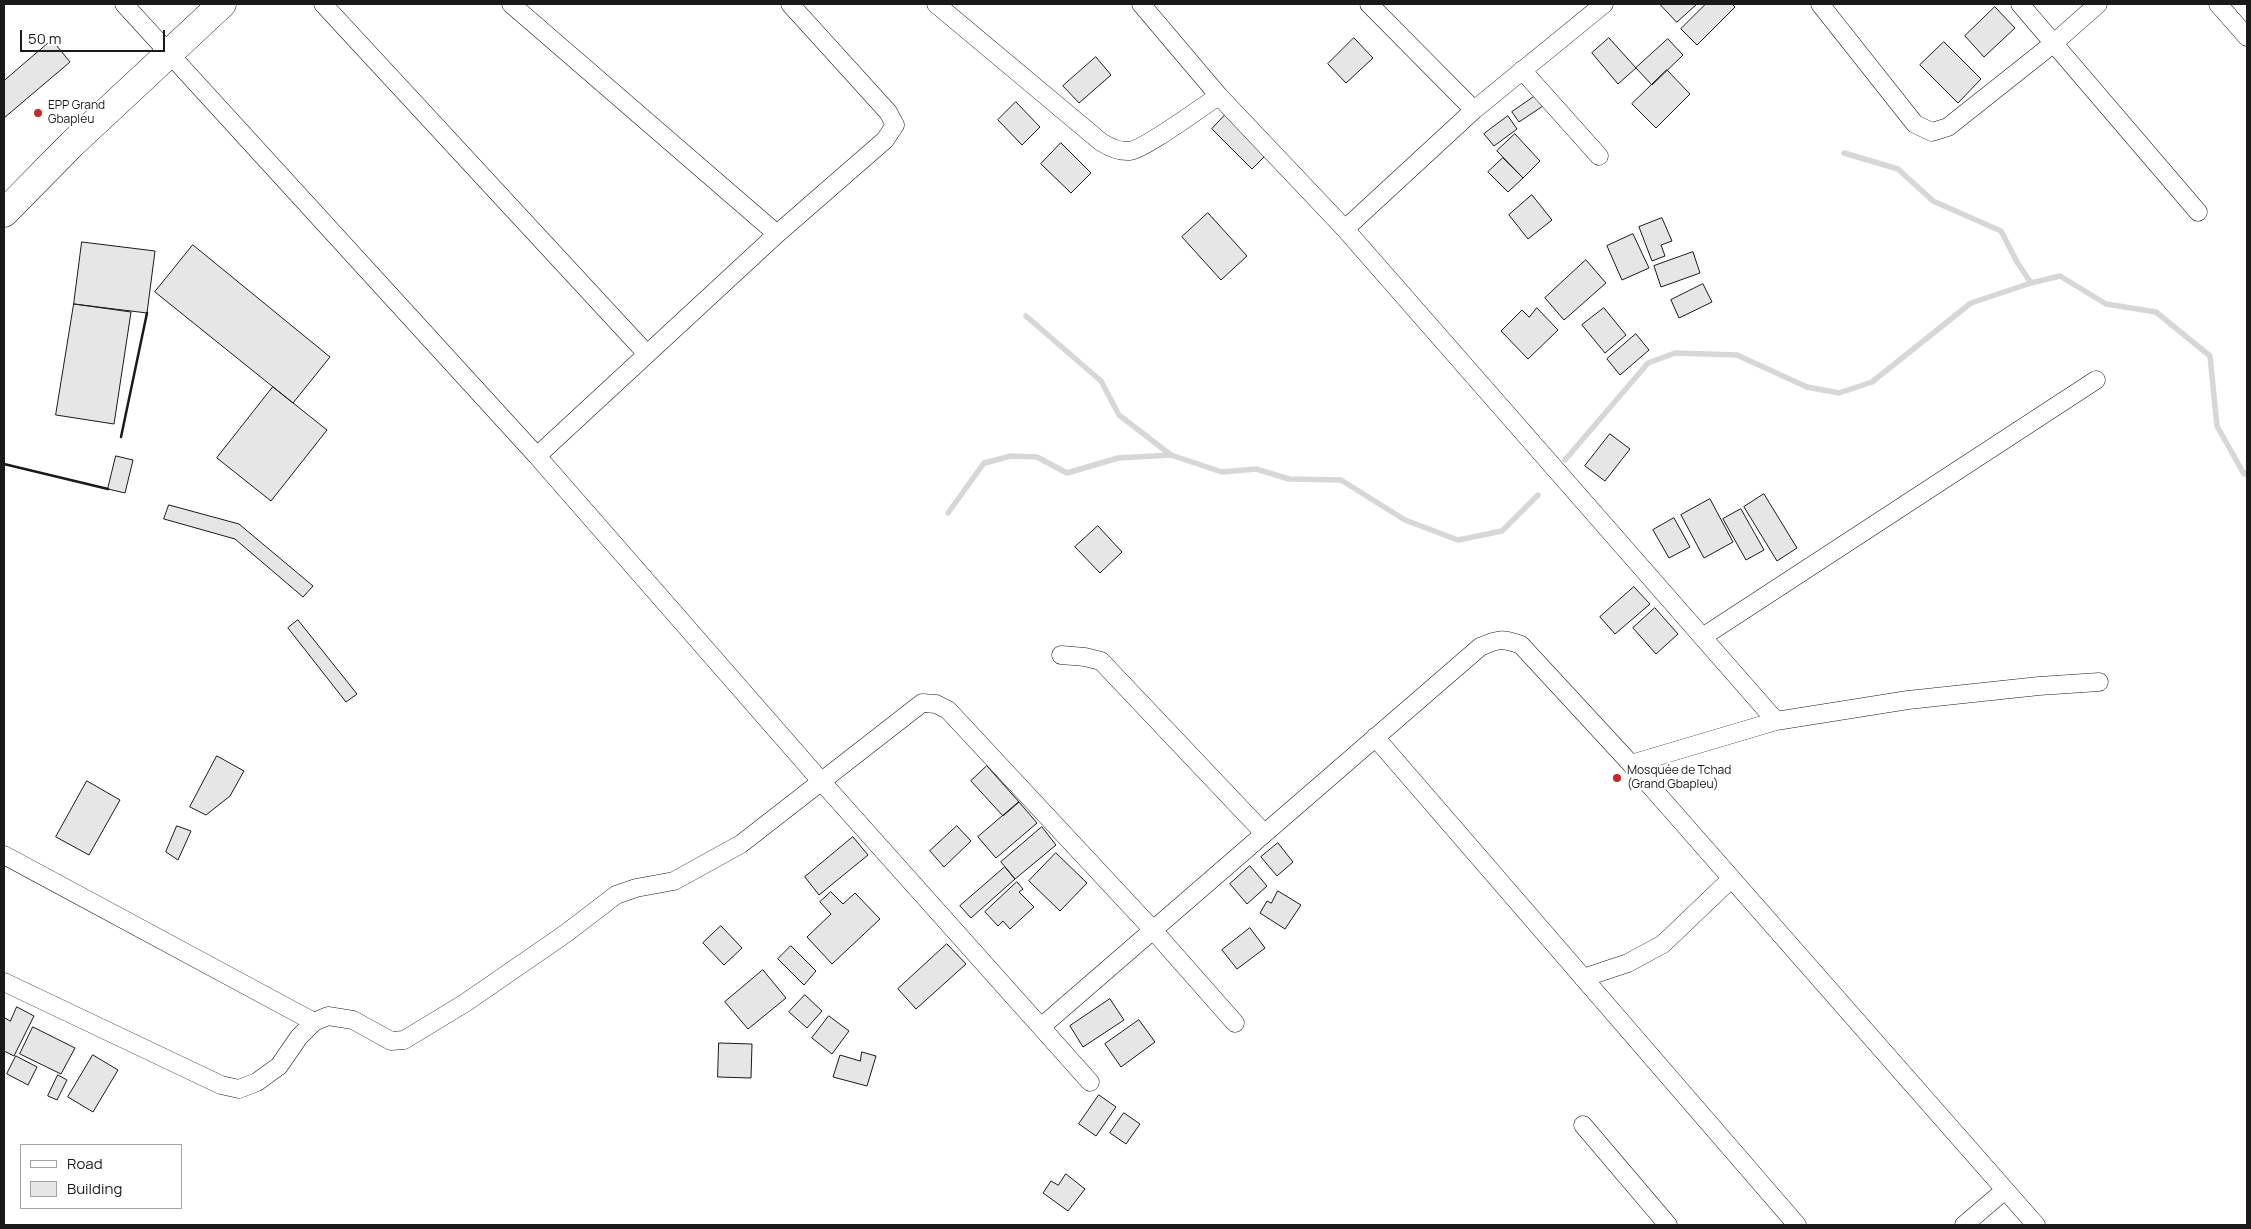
<!DOCTYPE html>
<meta charset="utf-8">
<style>
body{margin:0}
#map{position:relative;width:2251px;height:1229px;overflow:hidden;background:#fff;font-family:Manrope,sans-serif}
canvas{display:block}
.frame{position:absolute;inset:0;border:5px solid #1a1a1a;pointer-events:none}
.legend{position:absolute;left:20px;top:1144px;width:162px;height:65px;box-sizing:border-box;background:#fff;border:1px solid #a3a3a3;margin:0;padding:6px 9px;list-style:none;font-size:15px;color:#1a1a1a}
.legend li{display:flex;align-items:center;gap:10px;height:25px}
.legend b{width:25px;border:1px solid #a3a3a3}
.scale{position:absolute;left:20px;top:30px;width:145px;height:22px;box-sizing:border-box;border:2px solid #1a1a1a;border-top:0;padding-left:6px;font-size:15px;line-height:18px;white-space:nowrap;color:#1a1a1a;-webkit-text-stroke:4px #fff;paint-order:stroke}
</style>
<div id="map">
<canvas width="2251" height="1229"></canvas>
<div class="frame"></div>
<ul class="legend">
<li><b style="height:6px;background:#fff"></b>Road</li>
<li><b style="height:14px;background:#e6e6e6"></b>Building</li>
</ul>
<div class="scale">50 m</div>
</div>
<script>
const g = document.querySelector('canvas').getContext('2d');
g.lineJoin = 'round';
function strokePath(path, color, width, dash) {
  g.strokeStyle = color;
  g.lineWidth = width;
  g.lineCap = dash ? 'butt' : 'round';
  g.setLineDash(dash || []);
  g.stroke(path);
}
function fill(path, color) {
  g.fillStyle = color;
  g.fill(path, 'evenodd');
}
function write(font, color, halo, rows, align = 'center') {
  g.font = font + ' Manrope,sans-serif';
  g.lineWidth = 4;
  g.setLineDash([]);
  g.textBaseline = 'middle';
  g.strokeStyle = halo;
  g.fillStyle = color;
  for (const [text, x, y, turn = 0] of rows) {
    g.save();
    g.translate(x, y);
    g.rotate((+turn || 0) * Math.PI / 180);
    g.textAlign = isNaN(turn) ? turn : align;
    if (halo) g.strokeText(text, 0, 0);
    g.fillText(text, 0, 0);
    g.restore();
  }
}
strokePath(new Path2D(`
 M1844 153 1898 169 1933 201 2001 231 2017 262 2031 283
 M1026 316 1101 381 1119 415 1171 455
 M1565 460 1648 363 1675 353 1737 355 1807 387 1839 393 1872 382 1971 303 2031 283 2060 276 2106 304 2156 312 2210 356 2217 426 2244 474 2247 473
 M948 513 984 463 1011 456 1037 457 1067 473 1118 458 1171 455 1222 472 1256 469 1289 479 1341 480 1405 520 1458 540 1502 531 1538 495`), '#d7d7d7', 5.5);
const building = new Path2D(`
 M1660 4H1697L1677 22Z
 M1706 4H1732L1735 7 1697 45 1681 29Z
 M1995 7 2015 28 1984 57 1965 36Z
 M1354 38 1373 58 1346 83 1328 64Z
 M1609 38 1636 68 1618 84 1592 53Z
 M1668 39 1683 55 1652 85 1636 68Z
 M52 40 70 62 4 118V81Z
 M1944 42 1981 79 1958 103 1920 65Z
 M1096 57 1111 75 1079 103 1063 86Z
 M1667 70 1690 94 1656 128 1632 104Z
 M1538 94 1546 104 1519 122 1512 112Z
 M1016 102 1040 127 1022 145 998 120Z
 M1226 114 1267 154 1252 169 1212 129Z
 M1508 116 1517 129 1494 146 1484 134Z
 M1515 134 1540 161 1523 178 1497 151Z
 M1061 143 1091 173 1071 193 1041 164Z
 M1503 158 1523 178 1508 192 1488 172Z
 M1532 195 1552 220 1528 239 1509 215Z
 M1208 213 1247 256 1221 280 1182 237Z
 M1662 218 1672 241 1661 245 1665 256 1652 261 1639 227Z
 M1633 234 1649 268 1622 280 1607 246Z
 M82 242 155 251 147 313 74 304Z
 M193 245 330 357 293 403 155 292Z
 M1693 252 1700 273 1661 287 1654 266Z
 M1586 260 1606 283 1564 320 1545 298Z
 M1703 284 1712 302 1679 318 1671 300Z
 M74 304 131 312 114 424 56 415Z
 M1537 308 1558 330 1528 359 1501 331 1522 310 1529 317Z
 M1604 308 1626 335 1605 353 1582 325Z
 M1636 334 1649 350 1620 375 1607 359Z
 M273 387 327 430 271 501 217 458Z
 M1610 434 1630 449 1605 481 1585 466Z
 M116 456 133 460 125 493 108 489Z
 M1764 494 1797 548 1777 561 1744 507Z
 M1710 499 1733 542 1704 558 1681 515Z
 M169 505 239 524 313 586 303 597 235 539 164 519Z
 M1741 509 1764 550 1746 560 1723 519Z
 M1674 518 1690 547 1669 558 1653 530Z
 M1098 526 1122 552 1100 573 1075 547Z
 M1634 587 1650 604 1615 634 1600 617Z
 M1655 608 1678 634 1656 654 1633 628Z
 M298 620 357 694 346 702 288 628Z
 M217 756 244 771 230 796 206 815 190 807Z
 M987 766 1019 802 1003 816 971 781Z
 M87 781 120 800 89 855 56 837Z
 M1019 802 1037 823 996 858 978 837Z
 M177 826 191 831 178 860 166 852Z
 M957 826 971 841 944 867 930 851Z
 M1042 827 1056 845 1015 879 1001 862Z
 M853 837 868 855 819 895 805 877Z
 M1278 843 1293 862 1277 876 1261 857Z
 M1056 853 1087 883 1060 911 1029 881Z
 M1250 866 1267 886 1247 904 1230 884Z
 M1005 867 1015 879 971 918 960 906Z
 M1017 882 1023 889 1019 892 1034 907 1010 929 1003 921 998 926 985 912Z
 M1278 891 1301 905 1285 929 1260 913 1267 901 1271 903Z
 M831 892 843 904 855 893 880 919 832 964 807 937 831 914 820 902Z
 M721 926 742 948 724 965 703 943Z
 M1250 928 1265 948 1237 969 1222 950Z
 M947 944 966 964 916 1009 898 989Z
 M791 946 816 971 804 985 778 959Z
 M763 970 786 998 748 1029 725 1002Z
 M805 995 822 1011 807 1028 789 1012Z
 M1110 999 1124 1020 1083 1047 1070 1026Z
 M17 1007 34 1016 14 1056 4 1051V1021L5 1018 10 1021Z
 M829 1016 849 1031 832 1054 812 1038Z
 M1139 1020 1155 1042 1121 1067 1105 1044Z
 M33 1027 75 1048 61 1074 20 1054Z
 M719 1043 752 1044 751 1078 718 1077Z
 M862 1052 876 1056 867 1086 833 1077 840 1055 860 1061Z
 M93 1055 118 1070 93 1112 68 1097Z
 M16 1056 37 1067 28 1085 7 1074Z
 M58 1075 67 1080 57 1100 48 1096Z
 M1099 1095 1116 1107 1096 1136 1079 1124Z
 M1124 1113 1140 1124 1126 1144 1110 1133Z
 M1066 1174 1085 1189 1068 1211 1043 1193 1051 1181 1058 1185Z`);
fill(building, '#e6e6e6');
strokePath(building, '#1a1a1a', 1);
const street = new Path2D(`
 M124 4 537 456 821 781 1090 1082
 M323 4 647 354
 M511 4 777 234
 M936 4 1101 142C1109 147 1119 152 1130 151 1147 148 1201 107 1219 96
 M1141 4 1219 96 1345 229 1776 721
 M1369 4 1474 110
 M1820 4 1915 124 1932 132 1948 127 2054 43 2098 4
 M2020 4 2198 212
 M2218 4 2247 37
 M1522 70 1599 156
 M1345 229 1474 110 1604 4
 M537 456 777 234 885 140 895 125 888 112 790 4
 M1704 636 2096 380
 M1061 655 1085 657 1101 661 1264 833
 M1375 737 1797 1225
 M4 855 314 1022
 M1583 978 1628 963 1663 944 1731 879
 M4 982 221 1085 239 1089 257 1082 279 1066 299 1037 314 1022 328 1016 353 1020 391 1041 404 1040 465 1003 565 934 616 895 636 888 674 881 741 844 922 703 936 704 948 710 1153 930 1235 1023
 M1041 1027 1480 647C1498 639 1502 638 1521 645L1631 764
 M1583 1125 1668 1225
 M1964 1225 2005 1190
 M2036 1225 1631 764 1776 721 1908 700 2039 686 2099 682`);
const primary = new Path2D(`
 M4 213 72 144 222 4`);
strokePath(street, '#1a1a1a', 19);
strokePath(primary, '#1a1a1a', 29);
strokePath(street, '#fff', 18);
strokePath(primary, '#fff', 28);
strokePath(new Path2D(`
 M121 437 147 313
 M4 464 108 489`), '#1a1a1a', 2.5);
for (const [x, y, r, color] of [
 [38,113,5,"#c62828"],
 [1617,778,5,"#c62828"]
]) {
  const dot = new Path2D();
  dot.arc(x, y, r, 0, 2 * Math.PI);
  g.fillStyle = color;
  g.fill(dot);
  strokePath(dot, '#fff', 2);
}
write('12px', '#1a1a1a', '#fff', [
 ["EPP Grand",48,106],
 ["Gbapleu",48,120],
 ["Mosquée de Tchad",1627,771],
 ["(Grand Gbapleu)",1627,785]
], 'left');
</script>
